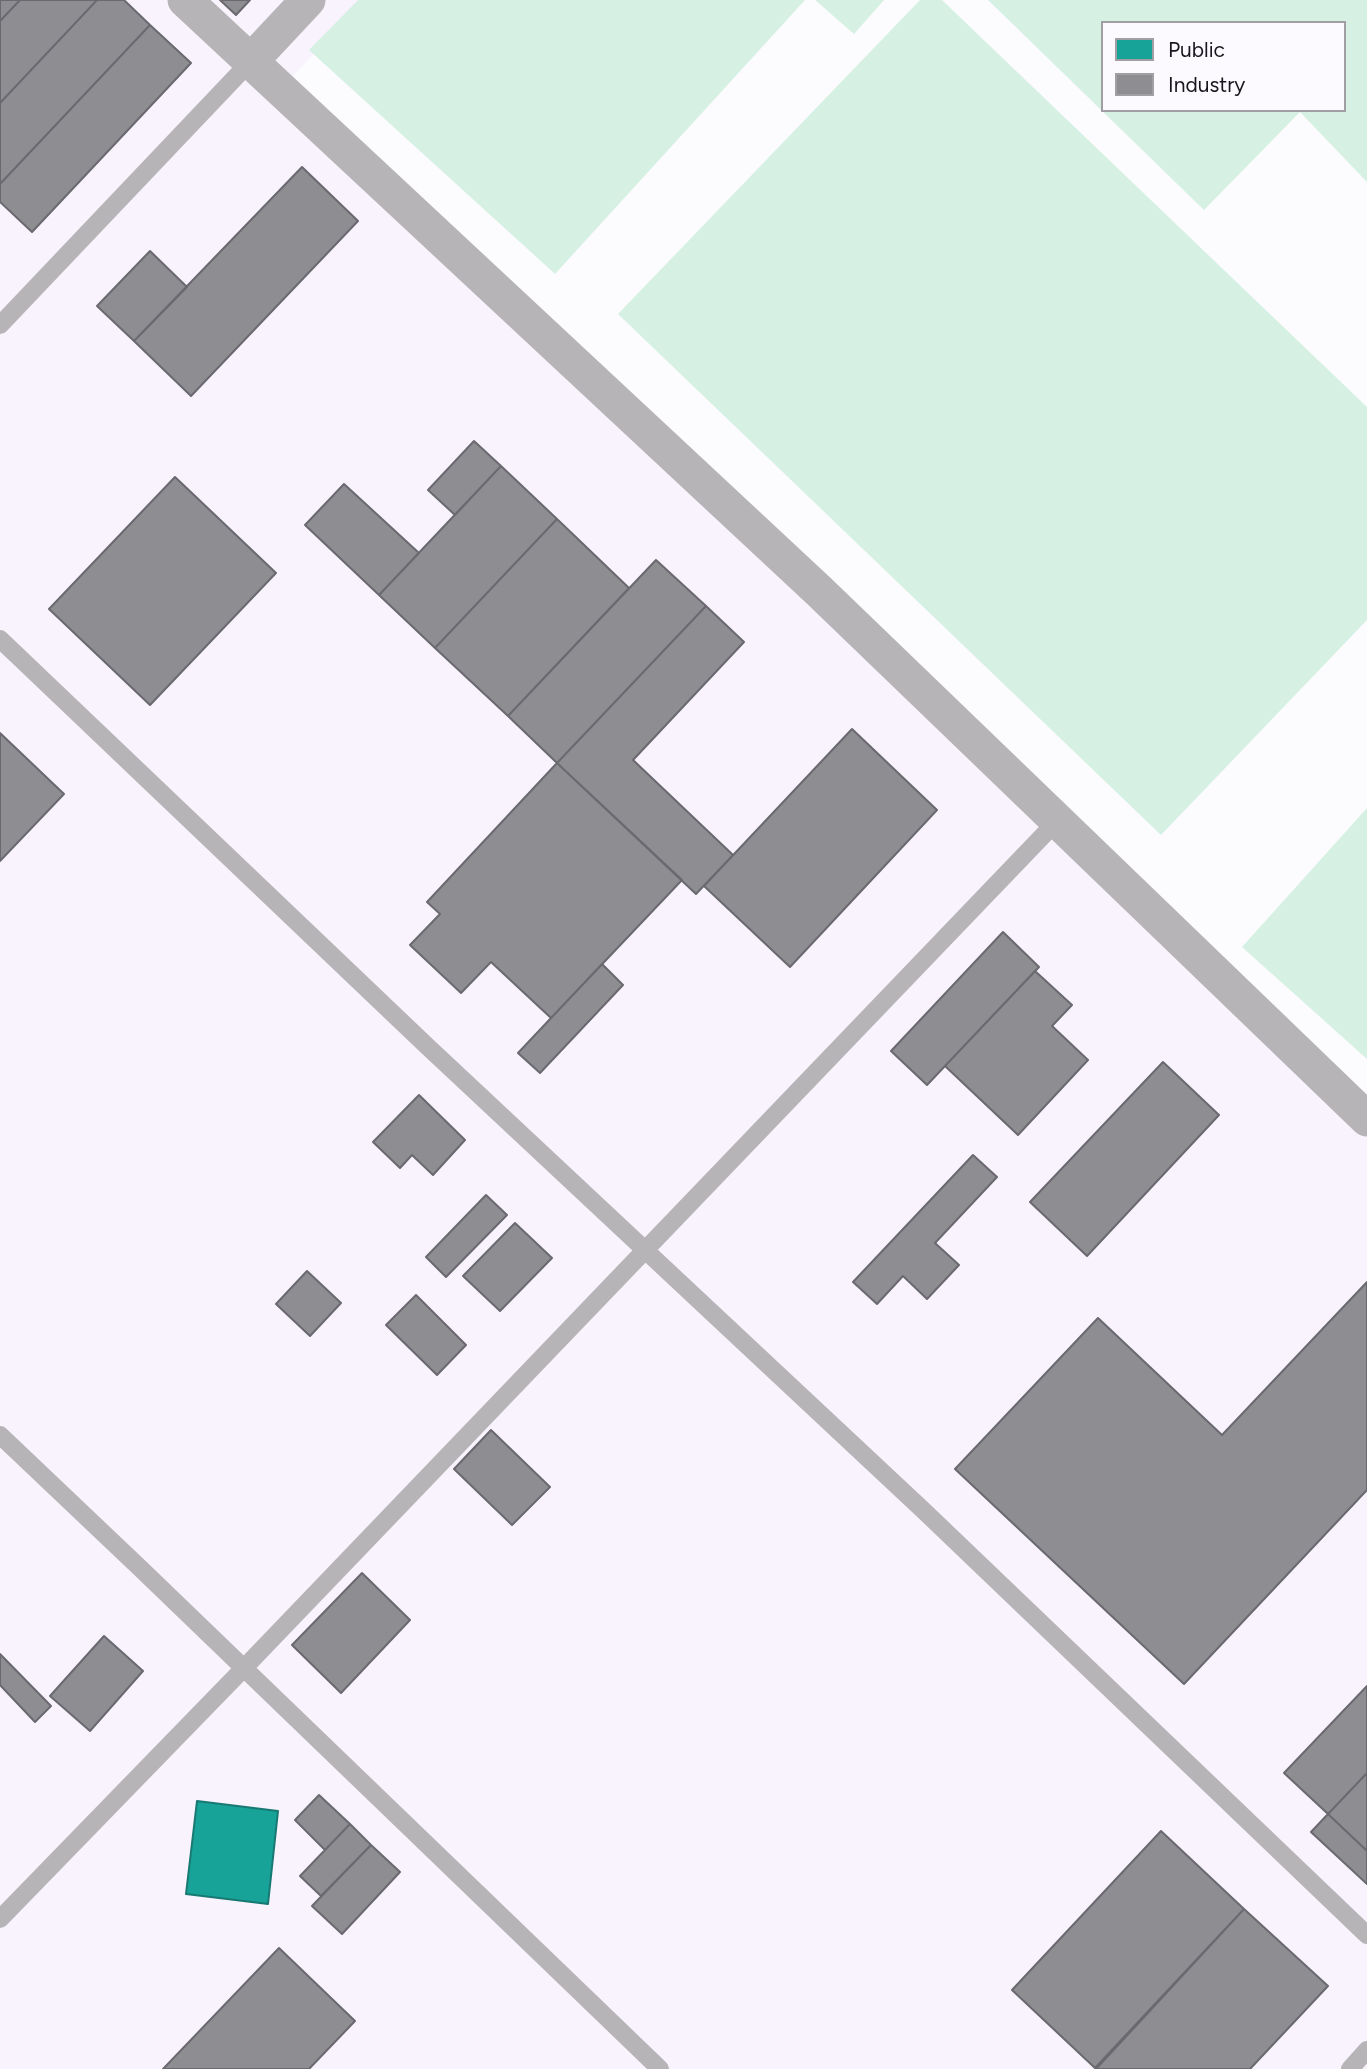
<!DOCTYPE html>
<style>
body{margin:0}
#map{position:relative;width:1367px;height:2069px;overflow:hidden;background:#fcfbfd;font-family:Figtree,sans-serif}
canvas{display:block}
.legend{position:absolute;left:1101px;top:21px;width:245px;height:91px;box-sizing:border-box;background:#fcfafe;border:2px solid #a29fa4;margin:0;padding:9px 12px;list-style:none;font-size:21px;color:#1a161d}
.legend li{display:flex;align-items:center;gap:14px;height:35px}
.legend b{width:35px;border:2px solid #a29fa4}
</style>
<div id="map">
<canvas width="1367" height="2069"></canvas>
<ul class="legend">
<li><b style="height:19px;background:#17a398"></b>Public</li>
<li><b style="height:19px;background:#8d8d92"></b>Industry</li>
</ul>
</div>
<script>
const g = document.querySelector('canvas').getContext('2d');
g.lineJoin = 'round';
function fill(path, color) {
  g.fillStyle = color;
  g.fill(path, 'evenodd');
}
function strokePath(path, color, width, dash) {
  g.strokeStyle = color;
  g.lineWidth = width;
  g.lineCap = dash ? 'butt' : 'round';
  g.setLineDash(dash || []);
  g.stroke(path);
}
fill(new Path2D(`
 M0 0H363L272 99 1367 1121V2069H0Z`), '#f9f3fe');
fill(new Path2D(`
 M358 0H805L555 274 309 50Z
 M815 0H884L854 34Z
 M920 0H942L1367 407V620L1161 835 618 314Z
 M988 0H1367V182L1300 112 1204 210ZM1103 23H1344V110H1103Z
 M1367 808V1059L1242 947Z`), '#d6f1e4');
const public = new Path2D(`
 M197 1801 278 1811 268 1904 186 1894Z`);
fill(public, '#17a398');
strokePath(public, '#187973', 2);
const industry = new Path2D(`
 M0 0H20L0 21Z
 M20 0H97L0 103V21Z
 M97 0H124L150 25 0 184V103Z
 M220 0H250L236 15Z
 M150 25 191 63 32 232 0 202V184Z
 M302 167 358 221 191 396 134 341Z
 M150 251 187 287 134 341 97 306Z
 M474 441 501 466 455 515 428 490Z
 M501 466 557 519 435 648 379 595Z
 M175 477 276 573 150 705 49 609Z
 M344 484 419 553 379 595 305 525Z
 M557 519 629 588 508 716 435 648Z
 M656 560 706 606 557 763 508 716Z
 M706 606 744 642 633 760 733 855 696 894 557 763Z
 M852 729 937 810 790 967 704 886Z
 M0 733 64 794 0 861Z
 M557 763 682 880 551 1018 491 962 461 993 410 945 440 914 427 902Z
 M1003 932 1039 967 927 1085 891 1051Z
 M602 964 623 985 540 1073 518 1053Z
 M1035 971 1072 1005 1052 1026 1088 1060 1018 1135 945 1066Z
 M1163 1062 1219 1115 1087 1256 1030 1202Z
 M419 1095 465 1140 433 1175 412 1155 400 1168 373 1142Z
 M973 1155 997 1177 935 1243 959 1265 927 1299 903 1276 877 1304 853 1282Z
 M486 1195 507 1215 446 1277 426 1257Z
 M515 1223 552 1258 500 1311 463 1276Z
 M307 1271 341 1303 310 1336 276 1304Z
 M1367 1282V1490L1184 1684 955 1469 1098 1318 1222 1435Z
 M416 1295 466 1345 437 1375 386 1325Z
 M491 1430 550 1487 512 1525 454 1469Z
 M362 1573 410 1620 341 1693 292 1645Z
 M104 1636 143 1671 90 1731 50 1696Z
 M0 1654 51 1706 35 1722 0 1685Z
 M1367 1686V1773L1328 1814 1284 1773Z
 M1367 1773V1851L1328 1814Z
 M319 1795 350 1824 325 1850 295 1820Z
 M1328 1814 1367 1851V1884L1311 1832Z
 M350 1824 371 1845 321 1896 300 1876Z
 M1161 1831 1244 1909 1095 2068 1012 1990Z
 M371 1845 400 1872 342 1934 312 1906Z
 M1244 1909 1328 1986 1250 2069H1096Z
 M279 1948 355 2021 309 2069H163Z`);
fill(industry, '#8d8d92');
strokePath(industry, '#6a696f', 2);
strokePath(new Path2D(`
 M0 325 250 62
 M0 639 428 1047 923 1510 1367 1935
 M0 1435 140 1568 660 2069
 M0 1919 244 1668 1057 821
 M1350 2069 1367 2050`), '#b6b4b7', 18);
strokePath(new Path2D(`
 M185 0 819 591 1367 1119
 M250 62 308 0`), '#b6b4b7', 35);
</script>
